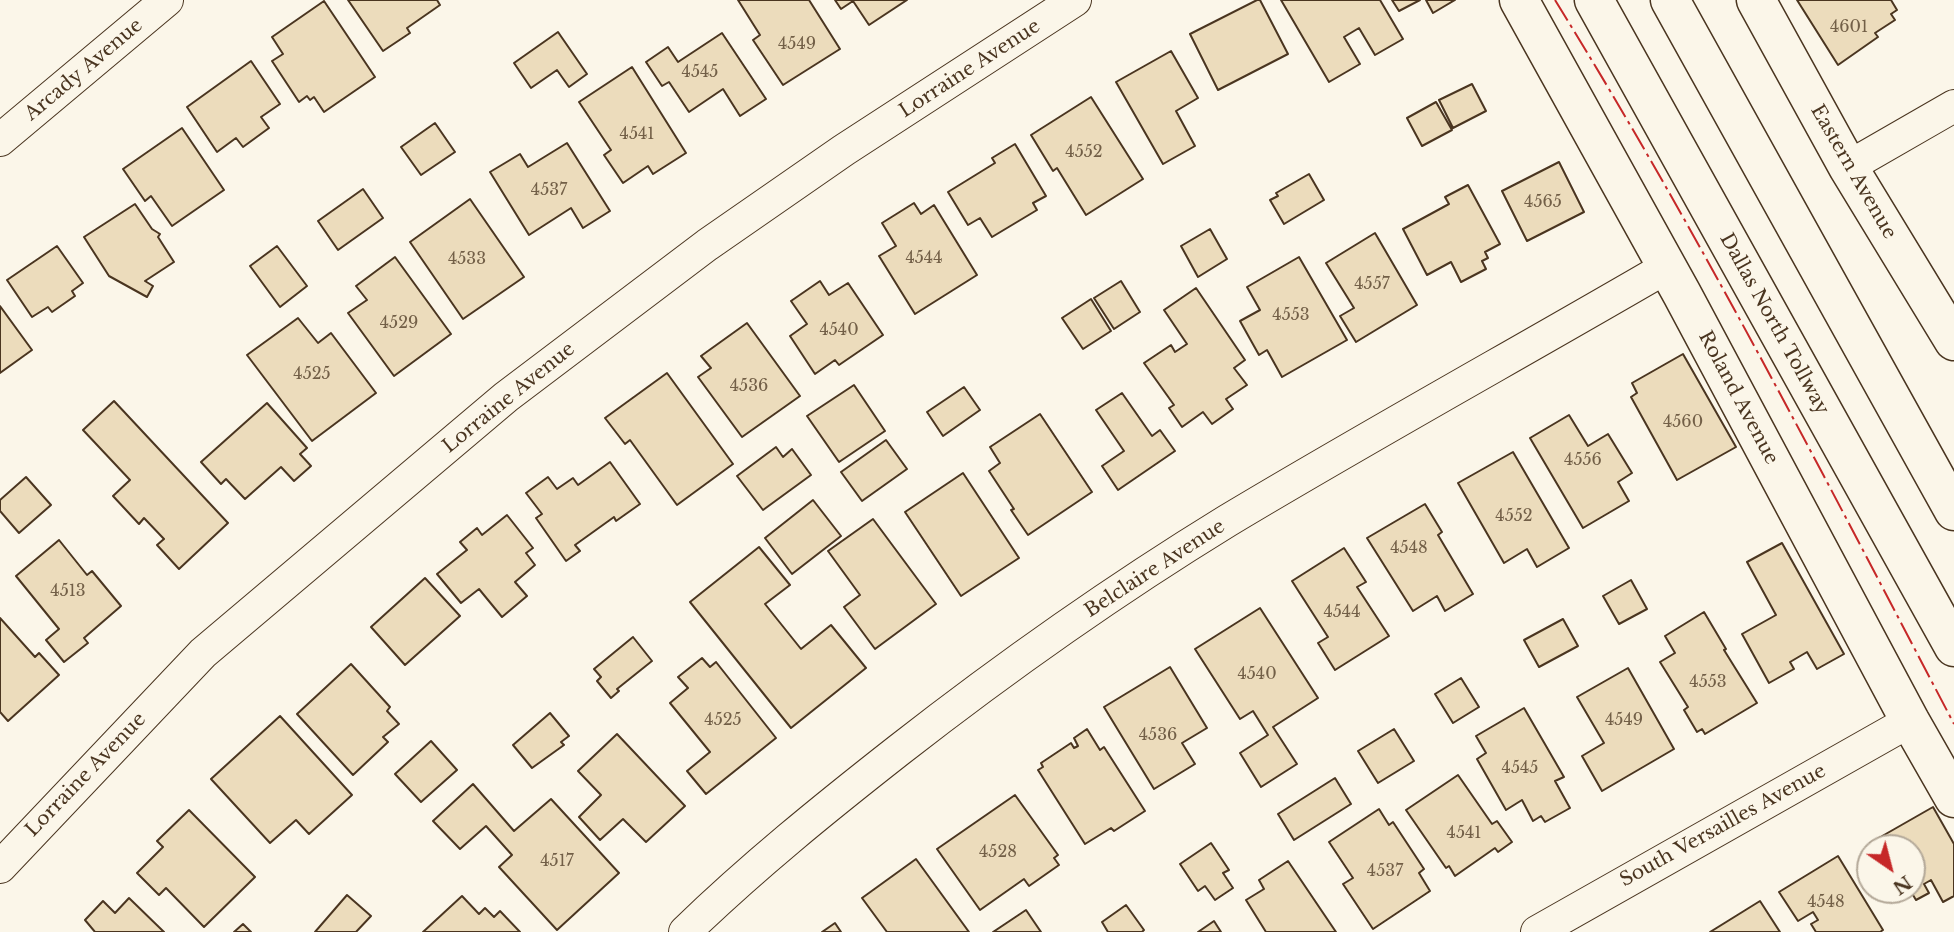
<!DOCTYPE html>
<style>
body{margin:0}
#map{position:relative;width:1954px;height:932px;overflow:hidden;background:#fbf6e9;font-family:"Libre Baskerville",serif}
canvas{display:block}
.north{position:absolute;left:1856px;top:834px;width:70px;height:70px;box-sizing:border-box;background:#fbf6e9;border:2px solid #b4a999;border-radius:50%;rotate:145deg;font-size:19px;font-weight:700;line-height:28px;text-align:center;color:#4a3520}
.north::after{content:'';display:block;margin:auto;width:24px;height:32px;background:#c62828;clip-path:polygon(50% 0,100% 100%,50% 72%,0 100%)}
</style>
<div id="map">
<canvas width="1954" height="932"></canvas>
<div class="north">N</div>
</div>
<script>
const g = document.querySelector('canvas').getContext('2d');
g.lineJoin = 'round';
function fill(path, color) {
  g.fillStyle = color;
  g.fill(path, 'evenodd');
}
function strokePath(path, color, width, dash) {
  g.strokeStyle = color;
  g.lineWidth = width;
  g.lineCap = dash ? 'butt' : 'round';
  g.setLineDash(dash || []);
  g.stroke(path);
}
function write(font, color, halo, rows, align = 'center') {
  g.font = font + ' "Libre Baskerville",serif';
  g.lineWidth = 5;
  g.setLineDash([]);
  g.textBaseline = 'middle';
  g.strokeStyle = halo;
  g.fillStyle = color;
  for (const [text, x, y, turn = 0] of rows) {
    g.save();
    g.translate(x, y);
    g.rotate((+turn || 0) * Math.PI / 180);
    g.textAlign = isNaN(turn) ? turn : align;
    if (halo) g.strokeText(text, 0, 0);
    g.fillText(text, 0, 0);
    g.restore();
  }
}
const building = new Path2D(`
 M348 0H437L440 5 407 28 410 33 383 51Z
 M738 0H809L840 49 783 85 753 40 760 35Z
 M835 0H907L869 25 853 1 841 9Z
 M1257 0H1260L1288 54 1218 90 1190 34Z
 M1281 0H1380L1403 39 1375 55 1359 28 1344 37 1360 64 1329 82Z
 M1392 0H1420L1399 11Z
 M1426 0H1455L1433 13Z
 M1797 0H1891L1897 10 1891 14 1895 20 1875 33 1878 37 1838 65Z
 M324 1 375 77 324 112 314 97 310 100 307 96 299 102 272 61 283 54 272 37Z
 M558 32 587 74 569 87 557 70 531 88 514 63Z
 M722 33 766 99 740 116 723 89 689 112 669 82 662 86 646 62 668 47 678 62Z
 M1171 51 1198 98 1176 111 1195 146 1163 164 1116 82Z
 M251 61 280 104 261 117 269 128 243 147 236 138 217 152 187 107Z
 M632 67 686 153 653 174 648 166 623 183 604 155 611 150 579 102Z
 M1472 84 1486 111 1453 128 1439 100Z
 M1091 97 1143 179 1086 215 1057 168 1053 171 1031 135Z
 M1436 102 1452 130 1422 146 1407 118Z
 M435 123 455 152 421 175 401 147Z
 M182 128 224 190 172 226 151 196 145 201 123 169Z
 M567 143 610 211 583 228 571 208 529 235 490 172 520 154 528 167Z
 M1015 144 1046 196 1033 203 1037 210 992 237 980 218 968 225 948 192 995 163 992 158Z
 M1559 162 1584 212 1527 241 1502 191Z
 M1309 174 1324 200 1284 224 1270 200 1278 196 1276 193Z
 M1468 185 1500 244 1485 252 1488 258 1482 261 1486 269 1461 282 1451 262 1427 275 1403 229 1449 204 1445 197Z
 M363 189 383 218 338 250 318 221Z
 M470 199 524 277 463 319 410 242Z
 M914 203 921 214 934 205 977 275 915 314 879 256 896 246 882 223Z
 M135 204 152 229 160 234 158 237 174 262 145 281 153 286 147 297 109 276 84 237Z
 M1210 229 1227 259 1198 277 1181 246Z
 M1375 233 1417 305 1356 342 1340 316 1354 308 1326 263Z
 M57 246 83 283 72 291 75 296 52 312 48 307 32 317 7 280Z
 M277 246 307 286 280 307 250 266Z
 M395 257 451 334 394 376 348 313 367 300 356 286Z
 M1299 257 1347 340 1282 377 1267 350 1259 355 1240 321 1260 310 1247 287Z
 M820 281 829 295 848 283 883 335 839 365 835 360 815 374 790 336 807 324 791 301Z
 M1121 281 1140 312 1114 329 1094 298Z
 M1196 288 1245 360 1234 368 1247 385 1226 399 1233 409 1212 424 1203 412 1182 427 1169 408 1174 405 1144 363 1171 345 1175 352 1187 344 1164 310Z
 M1091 299 1111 331 1083 349 1062 318Z
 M0 306 32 350 0 373Z
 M298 318 318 343 331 333 376 393 312 441 247 355Z
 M747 323 800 396 742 437 698 377 711 368 701 356Z
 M1683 354 1736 447 1677 480 1631 397 1637 393 1632 383Z
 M667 373 733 464 677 505 630 440 625 444 605 418Z
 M854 385 885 431 839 462 807 416Z
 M964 387 980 410 943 436 927 412Z
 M1122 393 1152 436 1160 430 1175 451 1118 490 1102 466 1124 451 1096 410Z
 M114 401 228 523 179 569 157 545 164 539 144 518 139 524 113 496 130 480 83 430Z
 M267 403 307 448 300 454 311 466 294 481 281 467 245 499 226 479 221 484 201 462Z
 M1040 414 1092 492 1028 535 1011 510 1014 509 989 471 1000 463 990 447Z
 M1569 415 1588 446 1608 434 1632 473 1618 482 1629 501 1583 528 1530 438Z
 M886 440 907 469 862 501 841 472Z
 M776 447 783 457 792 449 811 475 763 510 737 476Z
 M1513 452 1569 548 1537 567 1527 549 1504 563 1458 483Z
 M610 462 640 504 616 521 614 517 575 545 580 551 566 561 536 518 542 514 526 493 548 477 557 489 573 478 578 485Z
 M963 473 1019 558 961 596 905 512Z
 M26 477 51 505 19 533 0 511V500Z
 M813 500 841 536 792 574 765 538Z
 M1425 504 1442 532 1438 535 1473 594 1445 611 1437 596 1413 611 1367 538Z
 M507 515 533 548 526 553 535 565 515 582 527 596 502 617 479 589 461 603 437 574 467 550 460 542 477 528 482 535Z
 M873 519 936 604 875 649 844 607 860 595 828 551Z
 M59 540 87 575 92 571 121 606 84 638 88 643 64 662 46 640 59 629 16 576Z
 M1782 543 1844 654 1817 669 1807 652 1790 662 1794 669 1769 683 1742 634 1776 615 1747 562Z
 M759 547 790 585 765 604 801 649 831 625 866 668 791 728 690 602Z
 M1344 548 1366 582 1357 587 1389 636 1335 670 1318 643 1328 637 1292 581Z
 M425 578 460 616 405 665 371 627Z
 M1631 580 1647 609 1619 624 1603 596Z
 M1260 608 1318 698 1273 727 1297 764 1261 787 1240 753 1268 735 1253 711 1240 719 1195 649Z
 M1704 612 1726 649 1724 650 1757 703 1705 734 1702 729 1697 732 1684 710 1688 707 1660 662 1675 653 1665 636Z
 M0 618 35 657 39 653 59 675 8 721 0 712Z
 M1563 619 1578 646 1539 667 1524 640Z
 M633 637 652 661 617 689 619 691 611 698 597 681 601 677 594 669Z
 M702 658 710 667 716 662 776 738 706 794 687 771 710 752 670 703 688 688 678 677Z
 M351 664 390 707 387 711 399 724 383 737 388 742 353 775 297 714Z
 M1170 667 1207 728 1182 743 1195 764 1154 789 1104 707Z
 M1628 668 1674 749 1602 791 1582 756 1604 743 1577 697Z
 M1461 678 1479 707 1453 723 1435 694Z
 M1524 708 1564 777 1555 781 1570 808 1545 822 1541 816 1533 821 1522 800 1506 810 1477 759 1486 753 1476 736Z
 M550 713 569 736 561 742 564 745 532 768 513 745Z
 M280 716 352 795 309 834 296 820 270 843 211 779Z
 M1087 729 1100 750 1104 747 1145 811 1114 831 1111 828 1085 844 1038 770 1043 767 1041 763 1071 743 1074 748 1078 746 1074 738Z
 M1394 729 1414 761 1378 783 1358 751Z
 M617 734 685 806 646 842 623 819 600 840 579 817 601 795 578 771Z
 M431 741 457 770 421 802 395 774Z
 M1458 775 1492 824 1497 821 1512 842 1498 852 1495 848 1455 876 1449 866 1446 868 1406 810Z
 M1335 778 1351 804 1294 840 1278 814Z
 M473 784 514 831 551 799 619 873 557 930 499 867 512 855 486 826 460 849 433 821Z
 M1015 795 1058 855 1054 858 1059 865 1029 886 1024 879 980 910 937 849Z
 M1933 807 1954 844V896L1943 902 1931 880 1924 884 1929 893 1916 900 1910 890 1912 848H1873L1870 843Z
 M1379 809 1389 825 1393 822 1424 869 1419 873 1430 891 1373 929 1343 884 1353 878 1329 842Z
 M189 810 255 877 204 927 166 888 159 895 137 873 163 847 157 841Z
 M1211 843 1229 870 1223 873 1233 888 1215 900 1205 886 1198 891 1180 864Z
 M1838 856 1883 930 1880 932H1816L1811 924 1818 920 1813 912 1798 921 1779 892Z
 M916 859 969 932H887L862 898Z
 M1288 861 1336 932H1266L1246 900 1264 889 1259 880Z
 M347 895 371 916 356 932H315Z
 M462 896 479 914 485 908 494 917 500 911 520 932H423Z
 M129 898 164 932H95L85 920 103 901 115 913Z
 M1760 901 1780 932H1710Z
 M1126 905 1144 930 1142 932H1108L1102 922Z
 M1026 910 1041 932H993Z
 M1214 921 1221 932H1198Z
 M835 923 841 932H822Z
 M243 924 251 932H234Z`);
fill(building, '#ecdcbc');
strokePath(building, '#4a3520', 2);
const street = new Path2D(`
 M0 140 167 0
 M1848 167 1954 106
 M0 867 203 653 506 397 707 245 844 150 1075 0
 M685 932C752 867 825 808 899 750 1004 668 1113 591 1227 521 1372 434 1521 352 1667 267
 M1537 932 1910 721`);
const secondary = new Path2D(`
 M1519 0 1682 294 1910 721 1954 798
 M1756 0 1848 167 1954 341`);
const highway = new Path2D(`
 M1594 0 1954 647
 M1670 0 1954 511`);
strokePath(street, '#4a3520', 34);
strokePath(secondary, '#4a3520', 41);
strokePath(highway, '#4a3520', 41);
strokePath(street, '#fbf6e9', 32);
strokePath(secondary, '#fbf6e9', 38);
strokePath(highway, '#fbf6e9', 38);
strokePath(new Path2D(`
 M1555 0C1700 234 1826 480 1954 724`), '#c62828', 2, [24, 5, 3.5, 5]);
write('16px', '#725f47', null, [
 ["4601",1849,27],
 ["4549",797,44],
 ["4545",700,72],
 ["4541",637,134],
 ["4552",1084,152],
 ["4537",549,190],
 ["4565",1543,202],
 ["4544",924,258],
 ["4533",467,259],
 ["4557",1372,284],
 ["4553",1291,315],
 ["4529",399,323],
 ["4540",839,330],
 ["4525",312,374],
 ["4536",749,386],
 ["4560",1683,422],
 ["4556",1583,460],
 ["4552",1514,516],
 ["4548",1409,548],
 ["4513",68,591],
 ["4544",1342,612],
 ["4540",1257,674],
 ["4553",1708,682],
 ["4525",723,720],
 ["4549",1624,720],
 ["4536",1158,735],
 ["4545",1520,768],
 ["4541",1464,833],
 ["4528",998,852],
 ["4517",557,861],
 ["4537",1385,871],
 ["4548",1826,902]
]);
write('19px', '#4a3520', '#fbf6e9', [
 ["Lorraine Avenue",970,69,-33],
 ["Arcady Avenue",84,70,-40],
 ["Eastern Avenue",1853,172,60],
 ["Dallas North Tollway",1774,324,61],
 ["Lorraine Avenue",509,398,-39],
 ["Roland Avenue",1738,398,62],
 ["Belclaire Avenue",1155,569,-33],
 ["Lorraine Avenue",86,775,-46],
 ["South Versailles Avenue",1723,826,-29]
]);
</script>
